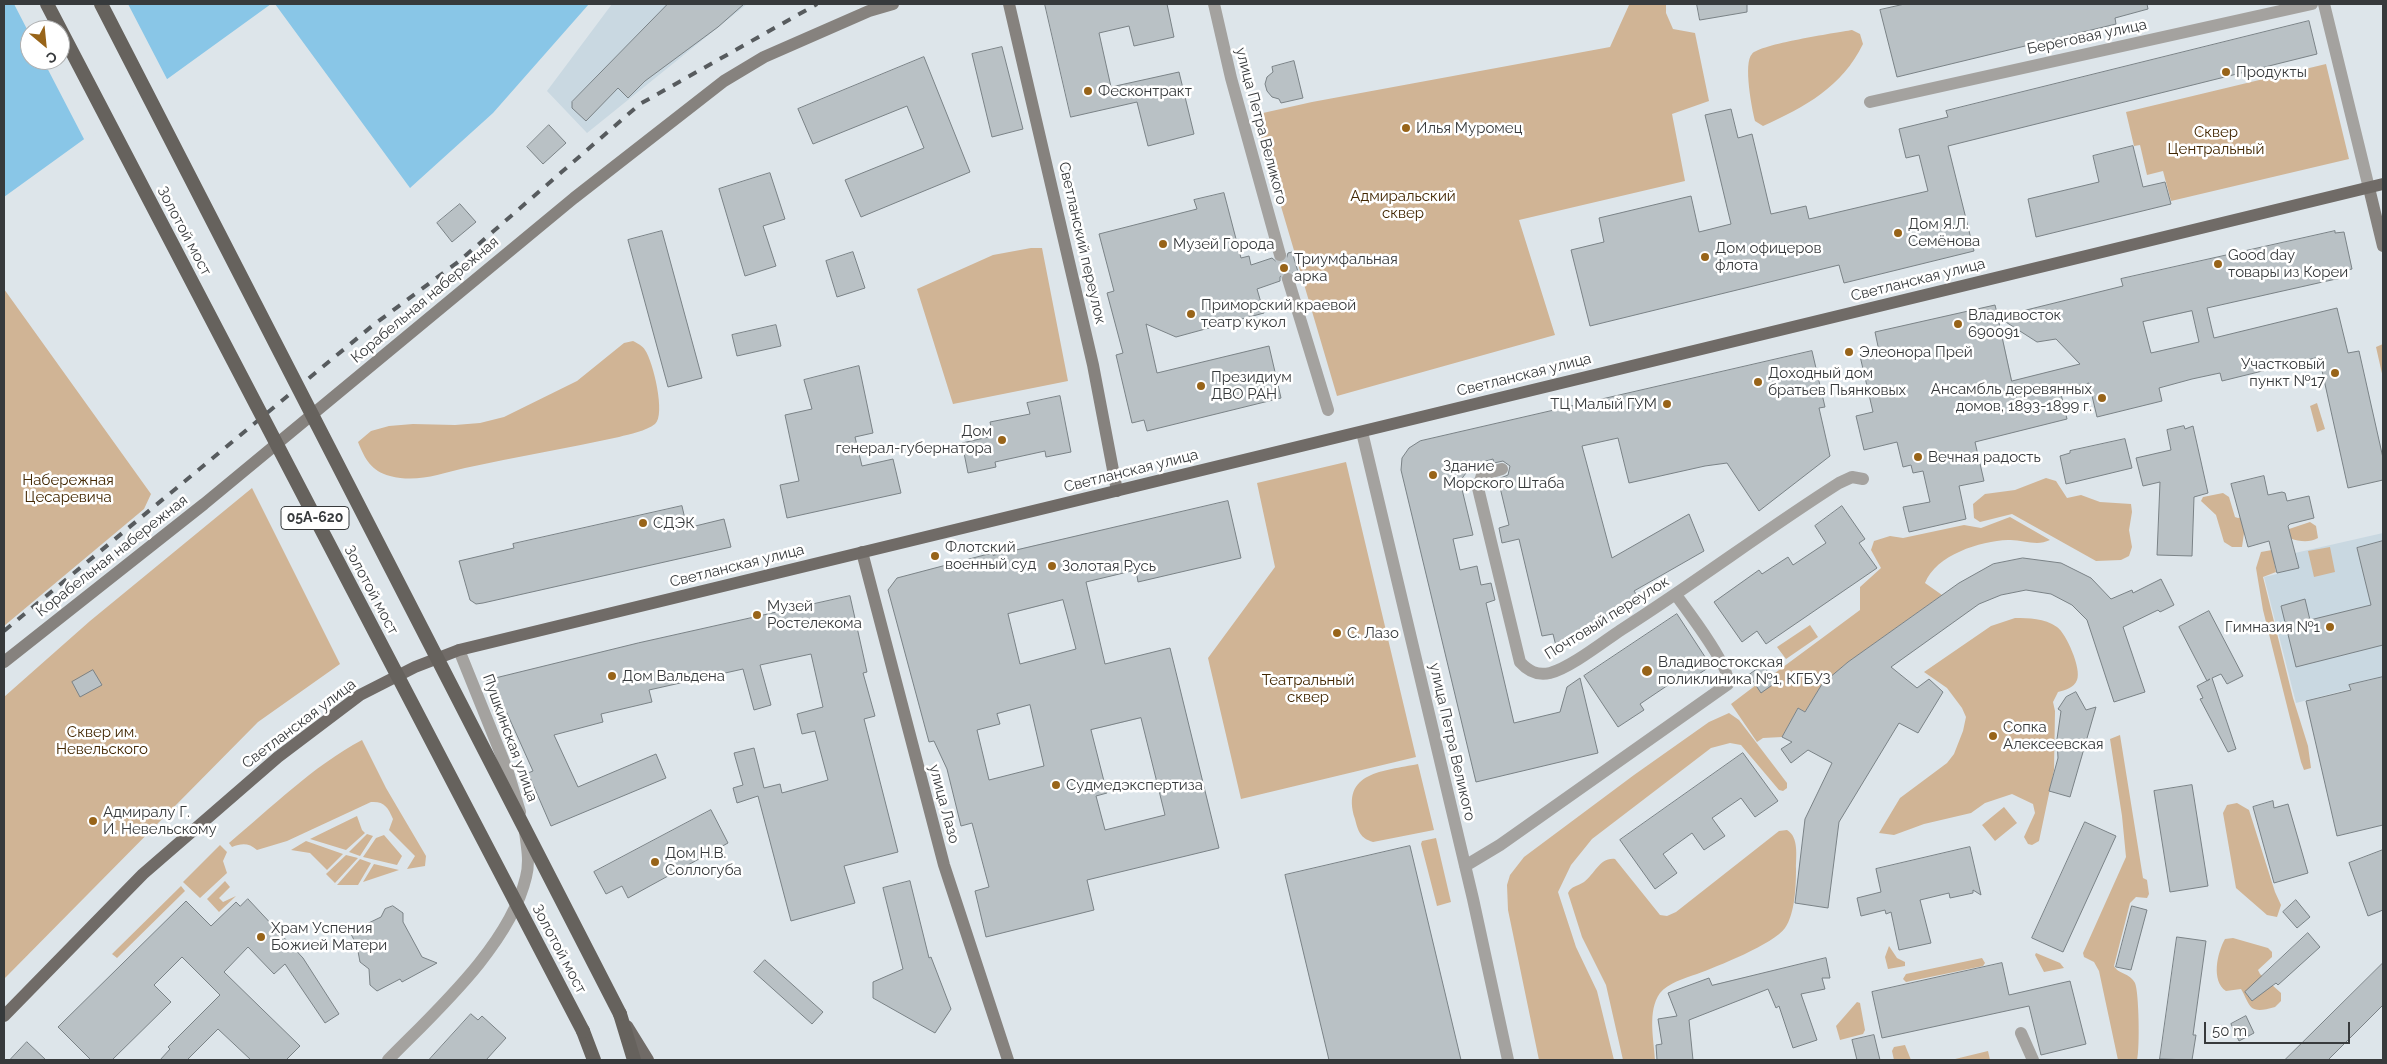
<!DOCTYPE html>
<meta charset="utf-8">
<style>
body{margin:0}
#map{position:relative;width:2387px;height:1064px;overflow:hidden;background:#dde5ea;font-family:Raleway,sans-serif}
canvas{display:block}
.frame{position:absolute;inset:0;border:5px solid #373a3c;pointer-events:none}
.north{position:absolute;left:20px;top:20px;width:50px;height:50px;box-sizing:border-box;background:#fff;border:1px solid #afb0b1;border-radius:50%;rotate:152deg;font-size:14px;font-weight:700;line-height:20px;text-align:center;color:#373a3c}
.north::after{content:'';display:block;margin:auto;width:18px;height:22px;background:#986419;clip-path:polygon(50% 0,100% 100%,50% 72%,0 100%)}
.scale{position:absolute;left:2204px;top:1022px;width:146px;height:22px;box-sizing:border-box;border:2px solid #373a3c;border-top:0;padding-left:6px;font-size:15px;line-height:18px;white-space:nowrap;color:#373a3c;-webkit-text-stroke:4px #fff;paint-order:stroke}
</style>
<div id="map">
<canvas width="2387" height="1064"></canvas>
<div class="frame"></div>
<div class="north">С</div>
<div class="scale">50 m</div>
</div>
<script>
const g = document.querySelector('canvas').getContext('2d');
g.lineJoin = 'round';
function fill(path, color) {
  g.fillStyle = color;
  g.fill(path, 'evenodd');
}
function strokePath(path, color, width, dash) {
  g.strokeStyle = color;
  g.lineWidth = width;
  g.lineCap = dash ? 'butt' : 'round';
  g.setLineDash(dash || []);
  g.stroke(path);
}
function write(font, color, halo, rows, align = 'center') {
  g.font = font + ' Raleway,sans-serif';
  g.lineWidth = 5;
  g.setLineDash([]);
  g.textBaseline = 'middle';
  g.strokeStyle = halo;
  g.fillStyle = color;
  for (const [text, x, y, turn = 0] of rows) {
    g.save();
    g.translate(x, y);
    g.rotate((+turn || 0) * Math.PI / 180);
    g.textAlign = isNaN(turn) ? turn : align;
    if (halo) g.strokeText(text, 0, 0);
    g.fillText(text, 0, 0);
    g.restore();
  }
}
fill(new Path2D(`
 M612 4H747L587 133 547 91Z
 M2383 533V677L2349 685 2350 689 2296 703 2264 577 2277 574 2273 558Z`), '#c9d8e1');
fill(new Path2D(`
 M1633 4H1666V13L1673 29 1695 33 1709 101 1672 114 1685 181 1519 220 1555 335 1337 396 1254 115 1312 102 1610 47 1629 5Z
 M1852 30 1860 34 1863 44C1842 87 1805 107 1763 126L1755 121C1752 109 1743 63 1752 54 1760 44 1835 33 1852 30Z
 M2326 64 2349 159 2171 201 2163 171 2147 175 2140 145 2134 146 2126 112Z
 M1031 248H1042L1068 381 953 404 917 289 993 255Z
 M4 289 151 494 144 509 4 626Z
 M633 341C637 343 643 346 645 350 653 361 666 415 655 424 646 431 630 434 619 437 568 448 516 457 465 468 439 474 417 483 390 476 371 471 365 459 358 442L371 431 389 426 413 424 455 425 480 423 504 417 577 381 624 343Z
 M2383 344V378L2376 347Z
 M2317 403 2325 429 2317 432 2310 406Z
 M1346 462 1416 757 1241 799 1208 658 1275 567 1257 483Z
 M2046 478 2056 481 2067 498 2081 495 2100 502 2131 504 2132 512 2129 530 2132 547 2129 556 2121 560 2096 561 2012 514 1980 522 1974 518 1973 504 1985 494 2015 490Z
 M252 488 340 664 258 722 4 979V697L90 621Z
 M2223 493 2229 497 2235 517 2238 518 2254 514 2264 528 2244 533 2242 547H2232L2224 542 2216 515 2201 501 2203 497Z
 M2010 517 2050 540C2036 547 2022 539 2008 540 1980 541 1936 555 1925 583L1942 595 1847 663 1822 684 1805 712 1798 708 1782 737 1763 738 1757 742 1731 704 1756 685 1775 683V673L1860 610V587L1881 568 1871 550 1874 541 1890 536 1903 538 1964 525 1981 528Z
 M2310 522 2316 526 2318 538C2305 545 2290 539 2277 533Z
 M2330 547 2335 572 2314 577 2308 551Z
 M2272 550 2276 572 2263 577 2293 698 2308 746 2311 768 2304 770 2301 762 2263 610 2256 568 2261 552Z
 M2015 618C2029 618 2044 618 2057 627 2066 633 2082 669 2077 680 2074 688 2065 690 2058 692L2053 702 2055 711 2054 770 2039 841 2032 845 2028 844 2024 837 2035 813 2033 804 2012 794 1985 803 1971 813 1924 824 1894 835 1879 833 1900 798 1947 763 1954 754 1963 731 1966 717 1962 708 1947 688 1924 672 1991 626Z
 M1810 625 1818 637 1786 659 1777 647Z
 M1729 713 1739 720 1787 783V788L1783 791 1779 790 1741 745 1730 743 1711 748 1592 839 1571 865 1558 892 1576 947 1597 991 1614 1060H1539L1508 910 1507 885 1510 875 1524 857 1634 775 1709 722Z
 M2120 735 2143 878 2147 880 2149 894 2147 898 2136 897 2130 903 2114 966C2118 974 2130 973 2135 983 2139 992 2140 1049 2137 1060H2118L2099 971 2094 962 2084 957 2083 953 2126 857 2122 816 2110 739Z
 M362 740 386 788 426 856 425 866 407 869 415 856 389 830 393 819C388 807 384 801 371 802L287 841 257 850C249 843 242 843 232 847L229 843C271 808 313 766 362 740Z
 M1418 764 1434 830 1373 842C1360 838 1358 831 1355 819 1340 772 1384 771 1418 764Z
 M2237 803 2249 810 2275 892 2281 905 2277 917 2267 915 2236 888 2223 813 2227 805Z
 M2004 807 2017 823 1995 841 1982 825Z
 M357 816 362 830 365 833 346 850 310 839Z
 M1787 830C1799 837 1796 856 1796 869 1796 886 1795 914 1785 928 1774 944 1716 967 1697 974 1685 978 1668 983 1660 993 1647 1011 1654 1040 1655 1060H1623L1606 985 1582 937 1568 893C1571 886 1578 886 1584 882 1595 874 1600 857 1615 859L1660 915 1667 916 1676 912 1779 831Z
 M367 834 373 836 360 856 349 852Z
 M384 835 402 856 397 865 363 857 376 838Z
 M1436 838 1451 902 1437 906 1421 844 1422 841Z
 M306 841 343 854 327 870 310 853 291 850Z
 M220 845 227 852 223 861 227 873 200 898 183 882Z
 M346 855 358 858 335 883 326 874Z
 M360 859 371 863 358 885H337Z
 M374 864 399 870 363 882Z
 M225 881 230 887 219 898 223 902 236 896 219 912 207 899Z
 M181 886 185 891 117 958 112 954Z
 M2233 938 2268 948 2272 952V957L2258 970 2260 974 2281 993V1001L2275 1007C2248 1015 2251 1006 2241 989L2226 991C2211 981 2217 953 2225 939Z
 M1889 946 1897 958 1905 962V966L1888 969 1885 957Z
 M2036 953 2060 963 2064 968 2044 972 2035 955Z
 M1982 958 1985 963 1983 966 1906 982 1903 979 1906 974Z
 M1857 1002 1860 1003 1865 1030 1863 1034 1840 1040 1836 1026Z
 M1905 1045 1911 1060H1894L1892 1051 1894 1047Z
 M1988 1051 1990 1060H1951Z`), '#d0b495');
fill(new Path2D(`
 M4 4H271L4 197ZM30 30H60V60H30Z
 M275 4H589L493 113 410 188Z`), '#89c6e7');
fill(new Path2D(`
 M14 4H128L168 81 85 141 43 60H60V30H30V35Z`), '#dde5ea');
const building = new Path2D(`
 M668 4H744L718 27 645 81 628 98 618 88 586 121 572 108V102Z
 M1045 4H1167L1174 37 1134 46 1129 26 1099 33 1111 87 1179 72 1194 134 1148 146 1137 102 1071 117Z
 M1697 4H1747V12L1700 20Z
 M1905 4H2147L2148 9 2115 18 2116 24 1897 77 1880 10Z
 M2309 21 2317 54 1948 146 1974 251 1844 283 1839 265 1590 326 1571 250 1604 242 1599 218 1691 196 1699 232 1731 224 1705 115 1731 109 1738 138 1752 134 1771 214 1806 206 1809 219 1928 191 1919 155 1906 158 1899 129 1948 117 1946 111Z
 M1002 47 1023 129 992 137 972 54Z
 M924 57 970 172 861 217 845 180 924 148 907 106 813 144 798 109Z
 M1294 61 1303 98 1281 103 1279 99 1272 97 1267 91 1265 84 1267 77 1273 72 1272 67Z
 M549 125 566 143 543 164 527 147Z
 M2133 146 2143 187 2165 182 2171 204 2036 237 2028 199 2099 182 2093 156Z
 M770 173 785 219 763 226 776 266 745 276 719 189Z
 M1224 193 1241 258 1249 256 1251 265 1272 258 1278 263H1282L1286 260 1288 253 1292 252 1299 275 1296 276 1290 271H1285L1280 277V281L1257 289 1264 313 1176 337 1146 324 1157 373 1269 346 1281 398 1147 431 1144 420 1132 423 1116 355 1123 353 1107 293 1114 291 1099 234 1197 209 1194 200Z
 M460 204 476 222 452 242 437 223Z
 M662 231 702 378 668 387 628 240Z
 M2335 231V233L2344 232 2352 269 2343 271 2345 277 2207 308 2214 338 2337 308 2348 353 2359 351 2383 458V480L2348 488 2319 357 2222 381 2220 373 2192 379 2159 388 2162 401 2097 417 2089 383 2060 390 2067 419 1975 442 1984 481 1959 486 1966 519 1909 532 1903 507 1930 502 1923 471 1913 473 1911 465 1903 467 1897 442 1864 450 1856 416 1873 412 1860 356 1879 351 1875 332 1995 305 1998 317 2123 286 2121 279ZM2192 311 2199 342 2151 353 2143 322ZM1998 317 2037 342 2056 339 2080 364 2012 381Z
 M853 252 865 288 837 297 826 261Z
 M776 325 781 346 737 356 732 335Z
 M1812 351 1825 407 1819 408 1830 456 1759 511 1727 463 1705 466 1629 483 1618 438 1582 446 1612 558 1689 514 1704 551 1634 591 1640 600 1570 640 1571 643 1556 646 1553 634 1542 636 1519 539 1502 543 1499 528 1509 525 1498 479 1508 475 1510 466 1503 461 1494 463 1493 459 1472 465 1460 481 1473 535 1453 539 1460 570 1477 566 1481 585 1491 583 1495 600 1486 603 1514 723 1560 712 1567 687 1580 678 1598 753 1476 782 1401 470 1402 458 1409 448 1420 441Z
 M859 366 873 433 855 437 862 466 893 459 901 493 787 518 780 485 799 481 785 415 812 409 804 380Z
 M1060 396 1071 452 1046 457 1045 451 995 462 996 467 968 473 962 443 993 436 990 422 1030 414 1027 403Z
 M2184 426 2185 429 2193 426 2208 493 2194 497 2192 556 2157 555 2160 482 2143 486 2136 458 2171 450 2167 430Z
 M2125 439 2132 468 2066 484 2060 456 2070 453V451Z
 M2264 476 2268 495 2282 492 2285 493 2287 501 2309 496 2314 518 2290 524 2288 526 2299 568 2277 573 2269 541 2248 547 2231 484Z
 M1228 501 1241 558 1138 582 1136 570 1086 582 1105 664 1170 648 1219 848 1087 880 1094 910 986 937 975 891 989 887 972 823 961 826 947 769 934 741 929 742 888 590 897 578 992 553 993 555ZM1063 600 1076 649 1020 664 1008 614ZM1030 705 1044 766 989 780 977 730 1000 724 997 714ZM1141 718 1165 815 1105 830 1096 796 1107 793 1091 730Z
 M682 506 687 528 724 519 731 547 483 603 476 604 470 600 459 561 514 548 513 544Z
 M1842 506 1865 539 1859 543 1877 568 1766 644 1757 631 1742 642 1714 602 1759 570 1762 574 1788 557 1793 565 1826 543 1815 526Z
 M2383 541V645L2296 667 2281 606 2305 599 2310 620 2371 605 2357 548Z
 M2023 558 2061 563 2091 578 2111 599 2132 590 2133 593 2161 579 2174 605 2160 612 2158 610 2123 627 2145 692 2114 702 2087 620 2072 605 2051 594 2026 590 2001 595 1979 604 1891 667 1917 688 1929 679 1943 692 1918 733 1899 723 1839 822 1828 908 1795 903 1805 819 1832 763 1808 750 1791 763 1781 749 1792 742 1782 737 1798 708 1805 712 1822 684 1848 662 1959 583 1993 564Z
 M850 596 867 672 863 673 875 716 864 719 898 852 844 866 855 903 791 921 758 796 737 803 733 788 743 785 734 753 754 748 764 788 780 784 782 793 828 780 815 731 802 734 797 714 823 707 811 654 760 665 771 705 754 710 743 669 649 690 652 702 601 714 603 722 554 735 578 787 656 754 666 778 551 826 528 773 533 771 506 711 501 713 487 680 638 643Z
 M2209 611 2243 676 2227 684 2221 674 2212 678 2236 749 2228 752 2200 699 2203 698 2197 686 2210 679 2207 681 2179 627Z
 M1677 614 1711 666 1685 683 1680 677 1640 704 1644 710 1618 727 1584 676Z
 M1763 665 1775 683 1761 693 1749 675Z
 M93 670 102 685 80 697 72 682Z
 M2383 677V825L2337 836 2306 701 2351 690 2349 685Z
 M2076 692 2086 710 2096 707 2070 797 2049 791 2058 758 2057 739 2061 711 2058 709 2066 697Z
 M1743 753 1778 801 1755 817 1741 798 1712 818 1725 836 1704 850 1692 833 1663 854 1677 873 1655 889 1620 840Z
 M2192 785 2208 886 2170 892 2154 791Z
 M2273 801 2274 808 2288 804 2308 873 2274 883 2253 807Z
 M711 810 728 843 628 898 622 886 606 894 594 872Z
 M2085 822 2116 836 2063 952 2032 938Z
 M1410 846 1461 1060H1329L1285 875Z
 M1970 847 1981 895 1973 890V893L1950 898 1949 893 1920 900 1931 943 1899 950 1891 912 1886 914 1885 910 1861 916 1857 898 1881 892 1876 869Z
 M2383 850V910L2368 916 2349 863Z
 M910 881 929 958 931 957 951 1009 935 1033 873 998V982L903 969 883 888Z
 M248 899 303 958 339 1014 325 1023 285 964 274 974 248 947 224 972 300 1046 286 1060H251L218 1029 187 1060H160L170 1049 168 1047 220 995 182 957 154 985 171 1002 112 1060H91L58 1027 186 901 211 926 236 902 240 906Z
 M2296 900 2310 917 2297 928 2283 912Z
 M393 906 403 913V922L422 957 437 963 402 982 400 979 377 991 370 985 369 969 360 962 357 946 350 932 381 917 385 909Z
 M2132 906 2147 910 2131 970 2116 967Z
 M2308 933 2320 947 2278 985 2276 983 2252 1001 2245 992Z
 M2177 937 2206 941 2193 1035H2196L2192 1060 2160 1059Z
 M1826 958 1830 978H1822L1825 989 1801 994 1817 1040 1793 1048 1779 1006 1776 1008 1768 989 1689 1020 1693 1060H1657L1656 1045 1662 1044 1658 1019 1677 1016 1668 993 1709 978 1712 985Z
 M765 960 823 1012 812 1024 754 972Z
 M2002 963 2009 995 2070 981 2086 1044 2041 1055 2029 1006 1882 1038 1872 992Z
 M2383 963V1005L2328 1060H2285Z
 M471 1014 478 1020 482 1016 506 1038 486 1060H429Z
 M2246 1016 2254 1033 2239 1041 2231 1024Z
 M1874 1035 1880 1060H1857L1852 1040Z
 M27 1042 46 1060H10Z`);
fill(building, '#b9c1c5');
strokePath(building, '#7a8286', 1);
strokePath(new Path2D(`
 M1280 255 1288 279`), '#bcc3c7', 12, [12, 6]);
strokePath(new Path2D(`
 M1214 4 1231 78 1280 255
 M1288 279 1328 410`), '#a4a29f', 12);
strokePath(new Path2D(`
 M2324 4 2369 188
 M1870 102 2312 4
 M1362 432 1473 899 1508 1060
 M1502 469 1482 475 1478 488 1520 662C1528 671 1537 676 1550 673 1570 668 1603 642 1621 630 1695 583 1765 530 1839 483L1852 477 1863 479
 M1465 866 1500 845 1728 684C1732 669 1687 610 1676 595
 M2021 1033 2033 1060`), '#a4a29f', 12);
strokePath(new Path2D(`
 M459 650 507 769 520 812
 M388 1060C436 1011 510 945 526 877 530 862 527 847 525 832`), '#a4a29f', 12);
strokePath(new Path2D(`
 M1009 4 1093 365 1117 491
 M2369 188 2383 246
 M862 552 944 865 1008 1060
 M4 662 204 504 574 198 724 81 764 57 869 11 893 4`), '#86827e', 12);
strokePath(new Path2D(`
 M4 1016 143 874 278 757 360 695 415 667 459 650 2383 184
 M627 1026 648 1060`), '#706b67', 12);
strokePath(new Path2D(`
 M620 1014 634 1060
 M583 1031 594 1060`), '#66625d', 14);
strokePath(new Path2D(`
 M4 631 372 326 458 262 640 104 817 4`), '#575b5e', 4, [9, 9]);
strokePath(new Path2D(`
 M47 4 583 1031
 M101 4 620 1014`), '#66625d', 14);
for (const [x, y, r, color] of [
 [2226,72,5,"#986419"],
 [1088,91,5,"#986419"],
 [1406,128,5,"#986419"],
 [1898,233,5,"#986419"],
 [1163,244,5,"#986419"],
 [1705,257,5,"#986419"],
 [2218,264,5,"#986419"],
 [1284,268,5,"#986419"],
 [1191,314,5,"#986419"],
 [1958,324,5,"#986419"],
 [1849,352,5,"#986419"],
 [2335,373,5,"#986419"],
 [1758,382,5,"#986419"],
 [1201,386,5,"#986419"],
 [2102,398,5,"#986419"],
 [1667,404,5,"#986419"],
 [1002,440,5,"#986419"],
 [1918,457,5,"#986419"],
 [1433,475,5,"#986419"],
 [643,523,5,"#986419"],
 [935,556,5,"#986419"],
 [1052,566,5,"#986419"],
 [757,615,5,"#986419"],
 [2330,627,5,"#986419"],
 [1337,633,5,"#986419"],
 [1647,671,6,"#986419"],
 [612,676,5,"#986419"],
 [1993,736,5,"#986419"],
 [1056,785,5,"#986419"],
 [93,821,5,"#986419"],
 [655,862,5,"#986419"],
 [261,937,5,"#986419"]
]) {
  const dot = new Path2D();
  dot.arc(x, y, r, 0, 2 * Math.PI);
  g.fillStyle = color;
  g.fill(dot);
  strokePath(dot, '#fff', 2);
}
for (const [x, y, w] of [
 [315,518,68]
]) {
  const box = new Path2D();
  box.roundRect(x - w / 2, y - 11.5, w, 23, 4);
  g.fillStyle = '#fff';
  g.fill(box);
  strokePath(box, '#373a3c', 1);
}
write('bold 14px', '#373a3c', null, [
 ["05А-620",315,518]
]);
write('15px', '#373a3c', '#fff', [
 ["Береговая улица",2087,37,-12],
 ["улица Петра Великого",1261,126,75],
 ["Золотой мост",184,231,62],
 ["Светланский переулок",1082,243,77],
 ["Светланская улица",1918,280,-14],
 ["Корабельная набережная",425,300,-40],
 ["Светланская улица",1524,375,-14],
 ["Светланская улица",1131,471,-14],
 ["Корабельная набережная",112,556,-38],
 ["Светланская улица",737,566,-14],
 ["Золотой мост",371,590,62],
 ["Почтовый переулок",1607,618,-32],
 ["Светланская улица",299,724,-37],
 ["Пушкинская улица",510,738,70],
 ["улица Петра Великого",1452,742,77],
 ["улица Лазо",944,804,75],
 ["Золотой мост",559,949,62]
]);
write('15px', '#373a3c', '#fff', [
 ["Продукты",2236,72],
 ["Фесконтракт",1098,91],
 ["Илья Муромец",1416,128],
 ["Дом Я.Л.",1908,224],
 ["Семёнова",1908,241],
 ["Музей Города",1173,244],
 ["Дом офицеров",1715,248],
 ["флота",1715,265],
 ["Good day",2228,255],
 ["товары из Кореи",2228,272],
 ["Триумфальная",1294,259],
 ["арка",1294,276],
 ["Приморский краевой",1201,305],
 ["театр кукол",1201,322],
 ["Владивосток",1968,315],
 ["690091",1968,332],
 ["Элеонора Прей",1859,352],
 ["Участковый",2325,364,"right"],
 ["пункт №17",2325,381,"right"],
 ["Доходный дом",1768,373],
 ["братьев Пьянковых",1768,390],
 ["Президиум",1211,377],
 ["ДВО РАН",1211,394],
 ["Ансамбль деревянных",2092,389,"right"],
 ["домов, 1893-1899 г.",2092,406,"right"],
 ["ТЦ Малый ГУМ",1657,404,"right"],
 ["Дом",992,431,"right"],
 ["генерал-губернатора",992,448,"right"],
 ["Вечная радость",1928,457],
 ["Здание",1443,466],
 ["Морского Штаба",1443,483],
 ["СДЭК",653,523],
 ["Флотский",945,547],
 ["военный суд",945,564],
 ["Золотая Русь",1062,566],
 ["Музей",767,606],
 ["Ростелекома",767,623],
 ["Гимназия №1",2320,627,"right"],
 ["С. Лазо",1347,633],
 ["Владивостокская",1658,662],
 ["поликлиника №1, КГБУЗ",1658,679],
 ["Дом Вальдена",622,676],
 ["Сопка",2003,727],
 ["Алексеевская",2003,744],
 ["Судмедэкспертиза",1066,785],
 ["Адмиралу Г.",103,812],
 ["И. Невельскому",103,829],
 ["Дом Н.В.",665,853],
 ["Соллогуба",665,870],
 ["Храм Успения",271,928],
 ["Божией Матери",271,945]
], 'left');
write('15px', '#412600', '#fff', [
 ["Сквер",2216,132],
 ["Центральный",2216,149],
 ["Адмиральский",1403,196],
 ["сквер",1403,213],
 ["Набережная",68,480],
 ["Цесаревича",68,497],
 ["Театральный",1308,680],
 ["сквер",1308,697],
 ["Сквер им.",102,732],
 ["Невельского",102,749]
]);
</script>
